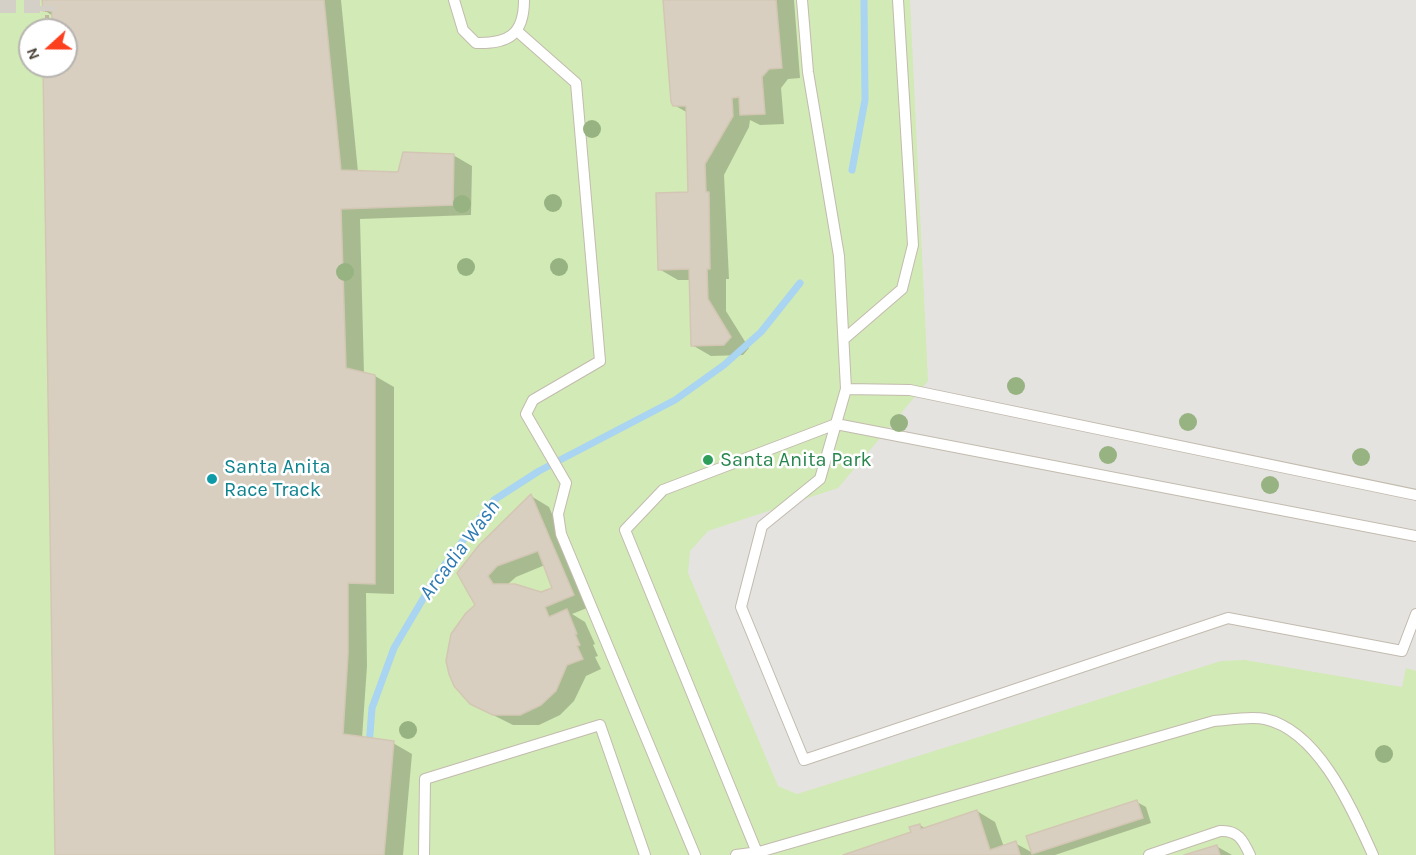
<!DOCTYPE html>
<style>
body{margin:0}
#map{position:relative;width:1416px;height:855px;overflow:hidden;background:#f6f3ec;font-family:Karla,sans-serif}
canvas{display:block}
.north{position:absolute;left:18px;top:18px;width:60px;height:60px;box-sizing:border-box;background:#fff;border:2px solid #b7b4b0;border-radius:50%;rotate:249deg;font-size:16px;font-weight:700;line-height:24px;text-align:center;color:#4b4439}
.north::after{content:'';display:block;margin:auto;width:21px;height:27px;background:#fc3f1d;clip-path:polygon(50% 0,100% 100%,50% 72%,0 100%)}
</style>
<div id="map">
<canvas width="1416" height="855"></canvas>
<div class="north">N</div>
</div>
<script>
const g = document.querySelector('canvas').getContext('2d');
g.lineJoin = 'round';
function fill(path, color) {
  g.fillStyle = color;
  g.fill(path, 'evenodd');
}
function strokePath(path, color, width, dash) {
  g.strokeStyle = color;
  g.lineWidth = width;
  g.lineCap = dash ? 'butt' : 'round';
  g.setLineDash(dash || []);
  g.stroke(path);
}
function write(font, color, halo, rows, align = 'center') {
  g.font = font + ' Karla,sans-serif';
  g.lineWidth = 5;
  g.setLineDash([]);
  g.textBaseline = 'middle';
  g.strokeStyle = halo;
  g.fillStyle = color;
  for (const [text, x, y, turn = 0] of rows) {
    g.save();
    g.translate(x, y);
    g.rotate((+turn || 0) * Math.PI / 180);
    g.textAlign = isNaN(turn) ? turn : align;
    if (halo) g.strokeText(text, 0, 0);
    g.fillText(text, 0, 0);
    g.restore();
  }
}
fill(new Path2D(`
 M0 0H1416V855H0ZM30 30H66V66H30Z`), '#d2eab5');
fill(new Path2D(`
 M910 0H1416V671L1406 668 1402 687 1245 660 1221 661 797 794 778 786 688 573 690 551 708 531 838 488 928 381Z`), '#e5e3e0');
fill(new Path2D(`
 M44 0H341L358 172 399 174 453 155 472 166 471 215 360 219 364 374 375 376 394 387V594L366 593 367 666 362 738 393 743 412 754 403 855H57L45 66H66V30H54L53 16 44 10Z
 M664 0H794L800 78 788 79 781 88 784 124 760 125 750 120 749 127 724 175 729 279H726V311L749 348 743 355 711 356 692 345 691 280H678L659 269 689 194 688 113 674 105Z
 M531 496 549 507 592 606 572 614 585 622 595 644 593 645 598 656 595 657 601 669 586 676 574 701 560 715 539 725H513L479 708 463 696 449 646 458 624 477 606 459 573ZM545 565 554 589 541 594 507 585 516 577Z
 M1137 802 1146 807 1151 823 1055 855H848L912 833 920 825 926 829 977 811 995 822 1004 847 1015 843 1033 853Z
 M1216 846 1232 855H1189Z`), '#0003');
strokePath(new Path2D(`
 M852 170 865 100 864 0
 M369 746 372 708 394 648 439 572 494 500 539 471 675 400 724 365 761 332 800 283`), '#a9d4f2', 7);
const building = new Path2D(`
 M42 0H324L341 170 398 172 403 152 454 154 453 205 341 209 346 368 375 375V584L348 583V654L343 734 394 741 384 855H55L43 66H66V30H52V11H43Z
 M663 0H776L782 68 769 69 762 77 765 114 740 115 739 97 732 98 733 116 705 164 706 192H709L710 269H707L708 299 731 337 724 345 691 346 689 269 658 270 656 193 688 192 686 106H673L671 102Z
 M531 494 574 595 545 607 549 617 567 609 577 634H575L580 645 577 646 583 659 567 665 556 691 541 705 520 715H493L470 704 454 686 449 674 446 661 451 634 466 613 475 605 457 573 479 545ZM538 551 552 588 541 592 515 584H493L488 576 497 566Z
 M1137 800 1143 818 1032 854 1026 836Z
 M977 810 990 850 1016 841 1020 855H843L911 832 909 827 920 824 921 829Z
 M1217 845 1220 855H1184Z`);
fill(building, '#d8cfc1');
strokePath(building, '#d3c7b4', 1.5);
strokePath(new Path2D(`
 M0 5H47V11`), '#d4d0c8', 16, [16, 8]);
const service = new Path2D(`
 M454 0 463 30 476 43C508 44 524 35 524 0
 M802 0 808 72 839 256 846 389
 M517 31 576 83 600 361 533 400 526 414 566 483 558 514 561 534 695 855
 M844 339 902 289 913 245 898 0
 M1416 495 910 390 846 389 820 479 762 526 741 607 804 760 1228 618 1402 651 1416 614
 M424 855 425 779 600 725 645 855
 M736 855 759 852 1214 721C1229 720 1250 716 1265 719 1319 731 1352 809 1373 855
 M758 855 625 530 663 490 836 424 1416 536
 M1149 855 1220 831C1238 830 1243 840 1250 855`);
strokePath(service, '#c2bbae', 12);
strokePath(new Path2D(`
 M47 30V11`), '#c4b79f', 4, [3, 3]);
strokePath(service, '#fff', 10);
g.fillStyle = '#97b381';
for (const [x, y] of [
 [592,129],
 [553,203],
 [462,204],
 [466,267],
 [559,267],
 [345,272],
 [1016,386],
 [1188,422],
 [899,423],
 [1108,455],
 [1361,457],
 [1270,485],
 [408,730],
 [1384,754]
]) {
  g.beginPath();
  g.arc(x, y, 9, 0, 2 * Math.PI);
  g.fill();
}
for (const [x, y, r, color] of [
 [708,460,6,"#2e9e5b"],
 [212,479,6,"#0f9aa8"]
]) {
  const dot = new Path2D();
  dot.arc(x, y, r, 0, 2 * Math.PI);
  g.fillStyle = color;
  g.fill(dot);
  strokePath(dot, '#fff', 2);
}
write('20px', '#27864d', '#fff', [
 ["Santa Anita Park",720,460]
], 'left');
write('20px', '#0d838f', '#fff', [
 ["Santa Anita",224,467],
 ["Race Track",224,490]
], 'left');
write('italic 21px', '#2e7ab2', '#fff', [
 ["Arcadia Wash",460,550,-53]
]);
</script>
